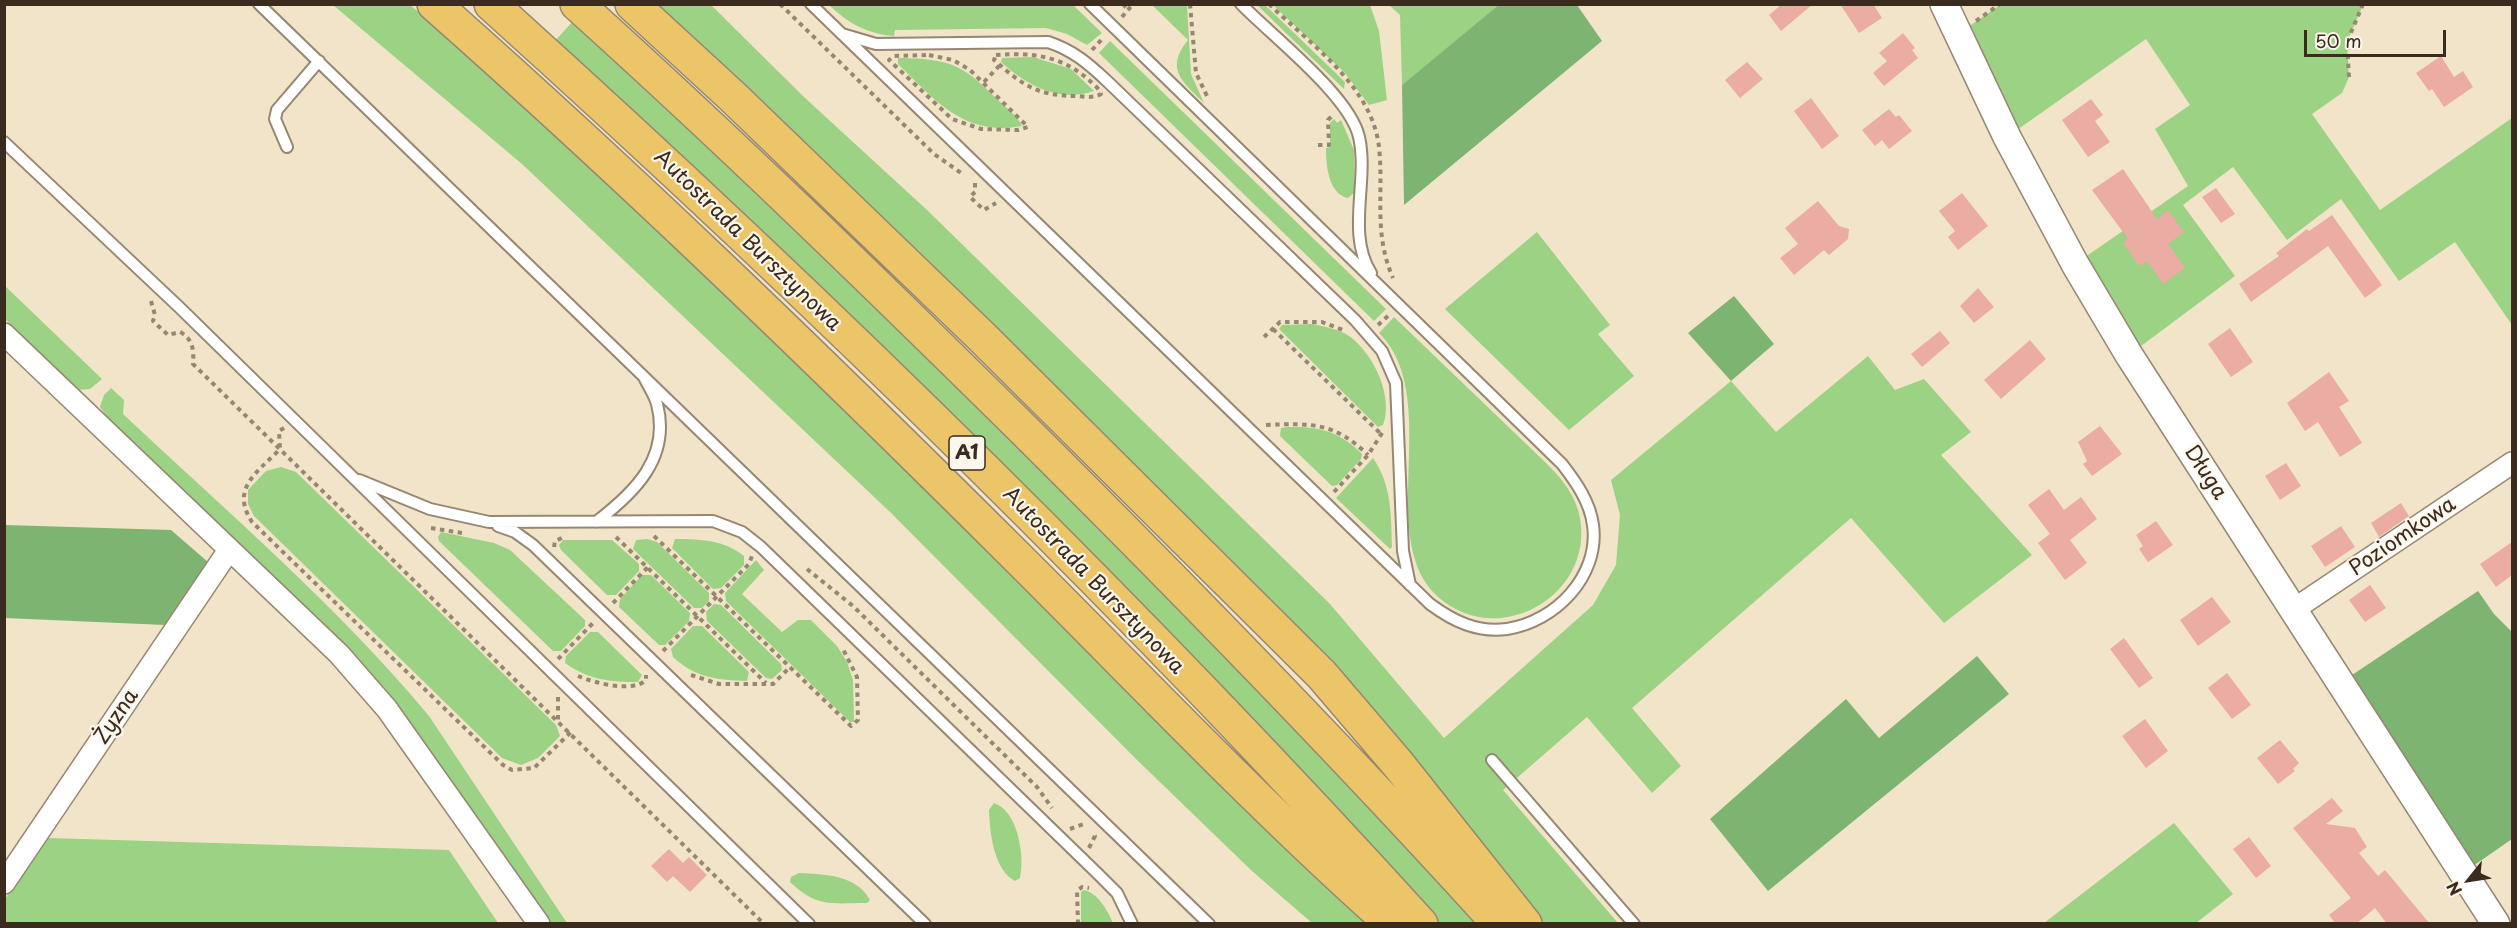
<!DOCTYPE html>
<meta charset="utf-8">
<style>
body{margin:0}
#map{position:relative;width:2517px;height:928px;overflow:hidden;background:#f2e4c8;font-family:"Playpen Sans",sans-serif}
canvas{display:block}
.frame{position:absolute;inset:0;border:6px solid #3b2a1e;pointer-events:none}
.north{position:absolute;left:2439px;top:850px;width:60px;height:60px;-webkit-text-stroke:4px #fbf7ec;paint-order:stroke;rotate:240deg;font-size:16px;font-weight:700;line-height:24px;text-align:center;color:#3b2a1e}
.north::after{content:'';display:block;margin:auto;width:21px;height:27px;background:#3b2a1e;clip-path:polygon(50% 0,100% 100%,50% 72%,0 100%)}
.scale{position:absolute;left:2304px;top:30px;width:142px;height:27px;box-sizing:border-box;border:3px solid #3b2a1e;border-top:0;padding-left:8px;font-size:18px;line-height:21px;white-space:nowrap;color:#3b2a1e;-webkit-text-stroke:4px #fbf7ec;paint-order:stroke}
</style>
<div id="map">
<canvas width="2517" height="928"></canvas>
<div class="frame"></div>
<div class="north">N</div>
<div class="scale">50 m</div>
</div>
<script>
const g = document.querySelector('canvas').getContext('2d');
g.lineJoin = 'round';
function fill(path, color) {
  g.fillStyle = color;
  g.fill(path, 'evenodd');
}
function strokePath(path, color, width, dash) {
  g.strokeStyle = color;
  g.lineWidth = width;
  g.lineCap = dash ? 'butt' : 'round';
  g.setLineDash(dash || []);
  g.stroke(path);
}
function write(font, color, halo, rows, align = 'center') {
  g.font = font + ' "Playpen Sans",sans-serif';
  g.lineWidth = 4.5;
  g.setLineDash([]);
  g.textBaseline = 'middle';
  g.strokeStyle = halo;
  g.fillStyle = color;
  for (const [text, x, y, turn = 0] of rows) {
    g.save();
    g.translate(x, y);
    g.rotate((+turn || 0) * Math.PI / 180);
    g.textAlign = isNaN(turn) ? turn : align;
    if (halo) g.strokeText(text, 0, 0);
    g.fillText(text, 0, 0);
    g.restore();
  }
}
fill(new Path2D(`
 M333 5H410L522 96 1380 923H1312L1252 871 1136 759 890 512 522 164Z
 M652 5H711L804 97 926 209 1330 604 1444 738 1593 605 1616 565 1620 515 1611 480 1731 381 1776 432 1868 356 1895 390 1924 379 1971 432 1941 455 2032 555 1944 623 1851 518 1632 708 1681 766 1652 793 1587 717 1503 790 1618 923H1538L1456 822Z
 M829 5H1073L1102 33 1087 45 1067 34 1046 28 895 30 894 36C867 34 848 23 829 5Z
 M1152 5H1187L1191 74 1204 103C1183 82 1164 69 1188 40Z
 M1257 5H1265L1345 82 1344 89Z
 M1273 5H1370L1379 31 1387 100 1369 105 1345 73Z
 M1389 5H1500L1402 85 1400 15Z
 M2000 5H2363L2347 42 2349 77 2342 93 2312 114 2380 210 2512 118V325L2455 242 2399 281 2341 199 2287 240 2233 167 2183 205 2235 276 2129 355 2075 264 2188 186 2155 129 2190 105 2146 39 2007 137 1958 34Z
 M575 19 691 126 1176 600 1483 923H1439L1350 828 553 43Z
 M1110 41 1386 309 1374 321 1099 53Z
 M1033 57 1071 69 1094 91C1059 103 1026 85 1001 62L1002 58Z
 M898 58C952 59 962 64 1000 102 1008 109 1018 117 1022 126 964 137 935 100 898 64Z
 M1334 119 1337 123 1341 120 1354 150 1355 192 1348 198C1328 194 1326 164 1326 148L1330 147V123Z
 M1537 232 1610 325 1598 334 1634 376 1569 430 1445 309Z
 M4 285 102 379 90 389 79 390 70 384 5 319Z
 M1394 317 1545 462C1559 476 1572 490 1578 510 1601 592 1499 653 1437 596 1374 537 1444 398 1379 333Z
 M1313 324C1325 327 1339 329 1349 336 1373 353 1394 396 1383 425L1378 427 1279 329 1282 325Z
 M111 388 124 400 123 414C227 512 338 606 429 716L567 923H548L333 636 108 418 100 407 104 395Z
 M1287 427C1318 426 1340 431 1362 454L1361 459 1337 485 1332 486 1280 436 1281 428Z
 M1373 458C1392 486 1391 514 1392 547L1390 549 1336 498Z
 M281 467 296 472 556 725 560 736 538 758 521 765 502 758 254 516 248 504V490L266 471Z
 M441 532 494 543 510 550 585 620V626L561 651H553L439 541 438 537Z
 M647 539 657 542 709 593V601L702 608H694L633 549 636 540Z
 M675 539C701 539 724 540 744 556V565L721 588 713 589 672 548Z
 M563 540H612L639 564V571L616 595H607L561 550 559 545Z
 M756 560 764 570 742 594 782 632 798 620H811L837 646 847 662 853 680 854 722H850L726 601 725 593Z
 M642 575H651L690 613 689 621 665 645H659L619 607 620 599Z
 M714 604 721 605 781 664 782 670 772 679 766 678 707 621 706 612Z
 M693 626H702L749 672 747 681C717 680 696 678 673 657L671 649Z
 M590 632H598L642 675 638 682C610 682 589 680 565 663L566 656Z
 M994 803C1018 811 1025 856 1020 878L1015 881C993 869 990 832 989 810Z
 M2174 823 2233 894 2196 923H2044Z
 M48 838 449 850 498 923 5 924V899Z
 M799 873C824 874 857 875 870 900L867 903C832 903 817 908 790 882L791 877Z
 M1084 890C1098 893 1108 911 1113 923H1081V892Z`), '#9cd283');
fill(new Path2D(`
 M1500 4 1577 5 1602 41 1404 205 1402 85Z
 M1734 296 1774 344 1731 381 1688 333Z
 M5 525 171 530 208 562 165 625 5 618Z
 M2478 591 2494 614 2512 632V839L2463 873 2337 685Z
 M1977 656 2009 694 1768 891 1710 819 1846 699 1879 738Z`), '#7db471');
fill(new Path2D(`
 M1782 4H1813L1781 31 1769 15Z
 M1840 4H1873L1882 18 1859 33Z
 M1903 33 1915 48 1912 50 1918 58 1884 86 1873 73 1887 61 1879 53Z
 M2441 56 2454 77 2463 71 2473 87 2444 107 2432 89 2429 91 2416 73Z
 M1747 62 1763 79 1740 98 1725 80Z
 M1811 98 1839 136 1822 149 1794 111Z
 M2091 99 2103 115 2095 121 2110 142 2088 157 2062 120Z
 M1889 109 1896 117 1899 115 1912 131 1889 149 1882 140 1875 146 1862 130Z
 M2123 169 2157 219 2168 210 2184 232 2168 244 2185 268 2163 284 2147 261 2139 266 2123 243 2128 239 2092 190Z
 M2216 188 2235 214 2221 223 2202 197Z
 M1962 193 1988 226 1958 250 1948 237 1955 231 1939 211Z
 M1818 201 1839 226 1849 229 1848 239 1829 255 1824 250 1794 275 1780 258 1798 244 1785 228Z
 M2332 215 2382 285 2365 298 2328 246 2251 302 2239 284 2279 256 2276 253 2307 229 2309 231Z
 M1978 288 1994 307 1974 323 1960 306Z
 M2230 328 2253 362 2231 377 2208 344Z
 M1940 331 1950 343 1922 367 1911 354Z
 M2030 340 2046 359 2001 399 1984 380Z
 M2329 372 2349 401 2339 407 2362 443 2340 457 2318 422 2305 431 2287 403Z
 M2100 426 2122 454 2092 476 2083 464 2087 461 2078 442Z
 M2286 463 2301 486 2280 500 2265 476Z
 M2049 489 2064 510 2081 497 2097 519 2070 540 2087 563 2065 580 2038 543 2050 534 2028 505Z
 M2401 503 2409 516 2379 537 2371 523Z
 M2156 521 2173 545 2148 562 2139 549 2143 546 2136 535Z
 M2341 526 2355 547 2325 567 2311 546Z
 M2512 542V575L2496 587 2480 564Z
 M2370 585 2386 608 2365 622 2349 600Z
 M2212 597 2231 622 2198 646 2180 620Z
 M2124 638 2153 678 2139 688 2110 649Z
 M2227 673 2251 705 2232 719 2208 688Z
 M2145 719 2168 751 2146 768 2122 736Z
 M2280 740 2299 763 2293 769 2295 771 2278 784 2257 758Z
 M2332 798 2343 811 2326 824 2355 828 2367 847 2359 853 2378 876 2385 870 2430 924H2387L2375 908 2356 924H2336L2329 915 2351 898 2293 828Z
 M2249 837 2271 866 2256 878 2233 849Z
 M669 849 683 863 689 857 707 875 690 892 673 876 667 882 651 866Z`), '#ebaca3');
const service = new Path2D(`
 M259 4 1209 924
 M811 4 1430 604C1453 621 1477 633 1507 629 1555 622 1600 576 1593 525 1590 502 1576 482 1562 464L1090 4
 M1241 4C1272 36 1350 96 1359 137 1369 180 1346 234 1371 273
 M842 34 876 44 1048 42C1073 50 1089 64 1108 82L1355 320 1382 351 1396 383 1403 551 1410 585
 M4 142 179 307 809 924
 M287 147 275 119 277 110 319 61
 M359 480 430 509 489 522 713 521 742 532 761 547 1098 874 1117 893 1132 924
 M596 522C634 493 671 458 657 404 655 396 649 387 645 379
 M498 526 515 532 533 545 925 924
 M1492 760 1634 924`);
const minor = new Path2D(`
 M4 334 339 654 387 709 539 924
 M2293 610 2512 463
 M4 883 229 550`);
const tertiary = new Path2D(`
 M1944 4 2007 137 2075 264 2129 355 2496 924`);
const motorway = new Path2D(`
 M434 4C632 179 823 364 1010 550 1137 676 1258 805 1392 924
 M491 4C814 295 1129 603 1421 924
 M577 4C728 140 874 282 1018 424 1182 587 1344 753 1499 924
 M632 4 733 97 982 337 1322 675 1398 764 1525 924`);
strokePath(service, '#968773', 14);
strokePath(minor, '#968773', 24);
strokePath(tertiary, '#968773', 30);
strokePath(motorway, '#968773', 36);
strokePath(new Path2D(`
 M780 4 934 154 964 175
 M1123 4 1128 10
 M1190 4 1196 73 1207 96
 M1269 4C1310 44 1372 86 1379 147 1384 193 1373 233 1393 278
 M1122 17 1133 4
 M1976 21 2000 4
 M1092 50 1104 37
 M929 55 953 60 970 70 1028 127 1018 130 981 129 952 119 889 60 894 56Z
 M996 55C1031 52 1062 56 1089 80 1093 84 1099 88 1101 94 1094 98 1086 97 1078 96 1037 96 1024 86 994 60Z
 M2349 77 2347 42 2363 4
 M984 82 1000 65
 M1318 145H1329L1328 120 1333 115
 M975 183V192L970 197 984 210 996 203
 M151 301 155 315 153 321 168 335 180 332C193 339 194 350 193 364L764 924
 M1378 325 1390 314
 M1273 329 1381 434
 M1264 337 1280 322H1322L1343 330
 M1266 425C1311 423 1334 422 1368 455
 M284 428 279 431 280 449C257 473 230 488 252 522L503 765 512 770 534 768 571 732
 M1334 492 1368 455 1384 430
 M431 528 462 533
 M654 536 851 726 858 720 857 677 843 649
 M616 537 766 683
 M554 547 555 541 564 537
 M807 569 853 606 1037 787 1052 808
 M613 603 648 567
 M663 651 749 564 752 556
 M558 659 593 623
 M691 675 719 684H773L789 668
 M578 676C594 683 633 693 646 680V675
 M558 697V720
 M1070 829 1084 824
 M1089 848 1095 836 1093 834
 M1078 924 1077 891 1082 887 1089 888`), '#968773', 4, [4.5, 4.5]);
strokePath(service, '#fff', 10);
strokePath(minor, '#fff', 21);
strokePath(tertiary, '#fff', 27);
strokePath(motorway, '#edc569', 33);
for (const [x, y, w] of [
 [967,453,36]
]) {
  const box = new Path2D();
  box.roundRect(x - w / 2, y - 17, w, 34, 4.5);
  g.fillStyle = '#fbf7ec';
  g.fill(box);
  strokePath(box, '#3b2a1e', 1.5);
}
write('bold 20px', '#3b2a1e', null, [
 ["A1",967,453]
]);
write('21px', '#3b2a1e', '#fbf7ec', [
 ["Autostrada Bursztynowa",747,241,44],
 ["Długa",2205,473,57],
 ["Poziomkowa",2403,537,-34],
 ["Autostrada Bursztynowa",1093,581,46],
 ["Żyzna",117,717,-56]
]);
</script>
